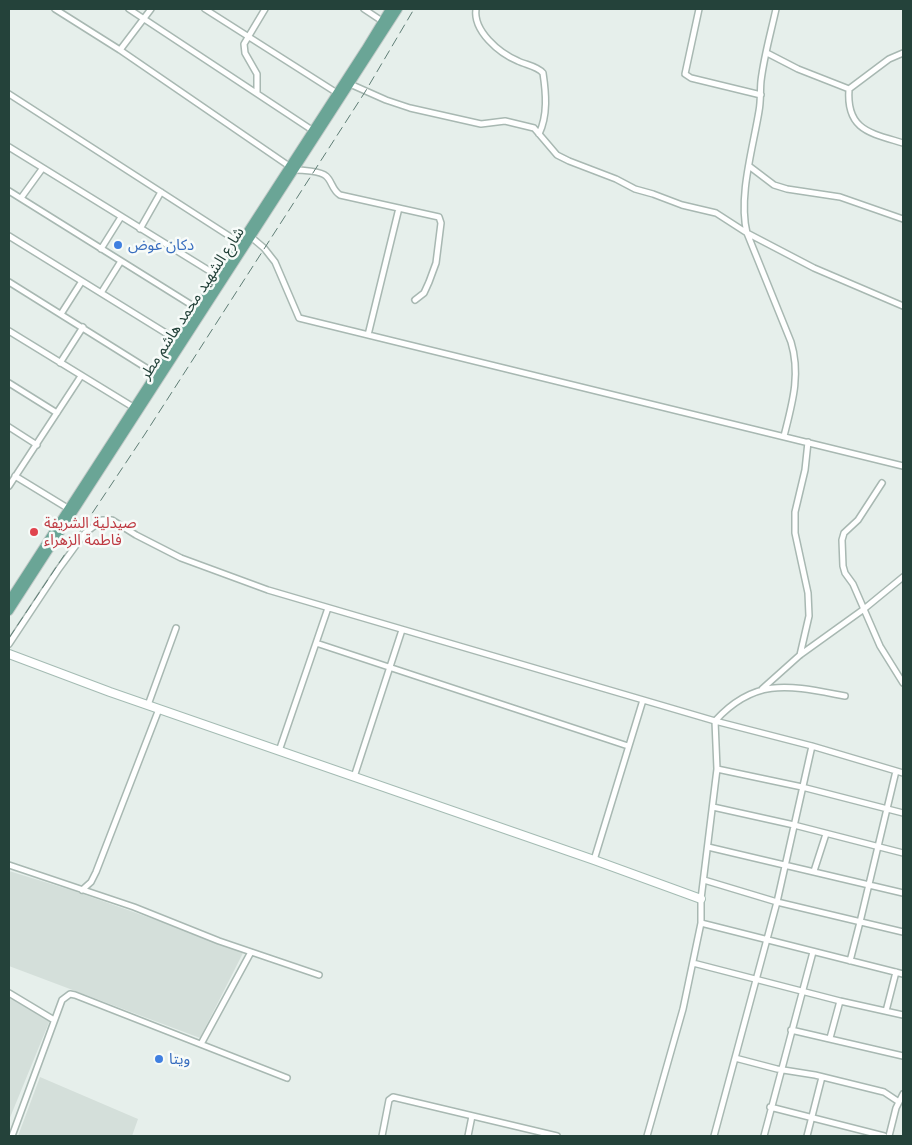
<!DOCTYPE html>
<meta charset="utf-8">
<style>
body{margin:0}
#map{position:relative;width:912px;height:1145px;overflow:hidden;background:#e6efeb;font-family:Lato,sans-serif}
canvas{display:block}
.frame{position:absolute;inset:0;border:10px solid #24423a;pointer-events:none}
</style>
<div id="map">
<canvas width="912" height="1145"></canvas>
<div class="frame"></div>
</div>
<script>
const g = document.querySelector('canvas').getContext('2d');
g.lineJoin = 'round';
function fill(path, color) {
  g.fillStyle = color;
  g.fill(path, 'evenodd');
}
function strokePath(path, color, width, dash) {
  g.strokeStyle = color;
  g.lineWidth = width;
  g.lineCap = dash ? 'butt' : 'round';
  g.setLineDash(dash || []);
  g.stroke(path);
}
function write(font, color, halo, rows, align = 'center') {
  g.font = font + ' Lato,"Noto Sans Arabic",sans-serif';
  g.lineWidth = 5;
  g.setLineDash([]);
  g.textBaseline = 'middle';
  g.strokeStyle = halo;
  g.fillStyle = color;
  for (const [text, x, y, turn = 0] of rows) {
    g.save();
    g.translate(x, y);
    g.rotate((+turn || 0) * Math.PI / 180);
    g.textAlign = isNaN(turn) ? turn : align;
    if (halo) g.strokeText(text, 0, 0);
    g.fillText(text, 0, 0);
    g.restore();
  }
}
fill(new Path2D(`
 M9 871 74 891 244 951 200 1038 9 966Z
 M9 997 50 1020 9 1120Z
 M40 1077 138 1119 132 1136H18Z`), '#d4dfda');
const street = new Path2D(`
 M55 9 120 50 289 166
 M129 9 312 130
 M205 9 337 93
 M364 9 382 21
 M476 9C473 31 499 53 518 61 526 65 537 66 543 73 546 93 548 115 539 134
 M699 9 685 74 691 78 761 95
 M776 9C771 32 764 56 761 81 760 91 761 101 759 111 753 148 738 197 747 233L791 342C801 375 792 404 784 436
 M120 50 151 9
 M767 53 798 69 849 89 889 59 903 53
 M350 84 386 100 410 108 481 124 505 121 534 128 557 155 569 161 616 179 635 189 653 194 682 205 716 213 747 233 814 268 903 306
 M849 89C846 130 870 133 903 143
 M257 93V74L245 53 244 44 265 9
 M9 94 240 243
 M9 147 221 278
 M749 166 774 185 787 189 840 197 903 219
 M294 170C301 170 321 171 326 176 332 181 332 190 340 195L439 217 441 223 436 263 429 282 424 293 415 300
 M9 191 198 309
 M21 198 42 169
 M140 229 161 192
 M9 236 177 340
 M251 237 264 248 275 262 299 318 903 466
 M101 249 121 217
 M9 282 156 374
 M101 293 121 261
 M61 314 82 281
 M9 331 133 407
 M368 335 399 208
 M60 363 83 327
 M9 383 57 413
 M9 427 37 445
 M15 476 69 509
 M882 483 858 520 844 533 842 540 843 566 845 573 853 584 880 646 903 683
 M9 486 81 376
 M316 643 628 746
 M9 644 58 570 85 533 102 520H112L136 535 181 558 268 590 715 721 812 746 903 773
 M800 655 809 616 808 593 795 533V512L805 470 808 442
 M762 689 800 655 864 609 903 577
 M148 705 176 628
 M279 751 328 608
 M717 769 802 787 903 813
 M354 777 402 630
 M713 807 794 825 903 853
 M708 847 903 893
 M594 860 643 700
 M9 865 134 907 219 941 319 975
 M814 871 826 834
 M704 880 777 902 903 932
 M82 890 91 882 96 872 159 709
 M701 923 903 974
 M850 961 860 922 896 771
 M693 963 840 1001 903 1015
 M9 993 54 1020
 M886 1011 896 972
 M791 1030 903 1056
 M830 1038 840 1001
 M201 1044 251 952
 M735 1058 777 902 812 746
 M770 1107 884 1136
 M12 1136 62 1000 70 994 75 995 287 1078
 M382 1136 389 1100 393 1097 557 1136
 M468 1136 472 1116
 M647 1136 683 1009 701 923V899L717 769 715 721C756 676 791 686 845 696
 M714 1136 735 1058 777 1069 815 1075 884 1092 899 1102
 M764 1136 813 952
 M807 1136 822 1077
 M889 1136 896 1108 903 1094`);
const secondary = new Path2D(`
 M9 654 110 692 594 860 701 899`);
const primary = new Path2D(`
 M9 601 365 50 390 9
 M9 611 398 9`);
strokePath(street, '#a8b8b2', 8);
strokePath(secondary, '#a4bbb3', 10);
strokePath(primary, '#c2cac8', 10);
strokePath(street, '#fff', 5);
strokePath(secondary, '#fff', 8);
strokePath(primary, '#6aa596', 8);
strokePath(new Path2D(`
 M9 638 145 434 365 92 414 9`), '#5f7d75', 1, [10, 5]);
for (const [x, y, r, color] of [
 [118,245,5,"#3f7fe0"],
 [34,532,5,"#e0444e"],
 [159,1059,5,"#3f7fe0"]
]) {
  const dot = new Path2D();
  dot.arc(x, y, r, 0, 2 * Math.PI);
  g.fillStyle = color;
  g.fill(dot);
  strokePath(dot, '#f7fbf9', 2);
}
write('15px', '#366cbe', '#f7fbf9', [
 ["دكان عوض",128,245],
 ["ويتا",169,1059]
], 'left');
write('15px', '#24423a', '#f7fbf9', [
 ["شارع الشهيد محمد هاشم مطر",192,303,-57]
]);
write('15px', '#be3a42', '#f7fbf9', [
 ["صيدلية الشريفة",44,523],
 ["فاطمة الزهراء",44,540]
], 'left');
</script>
